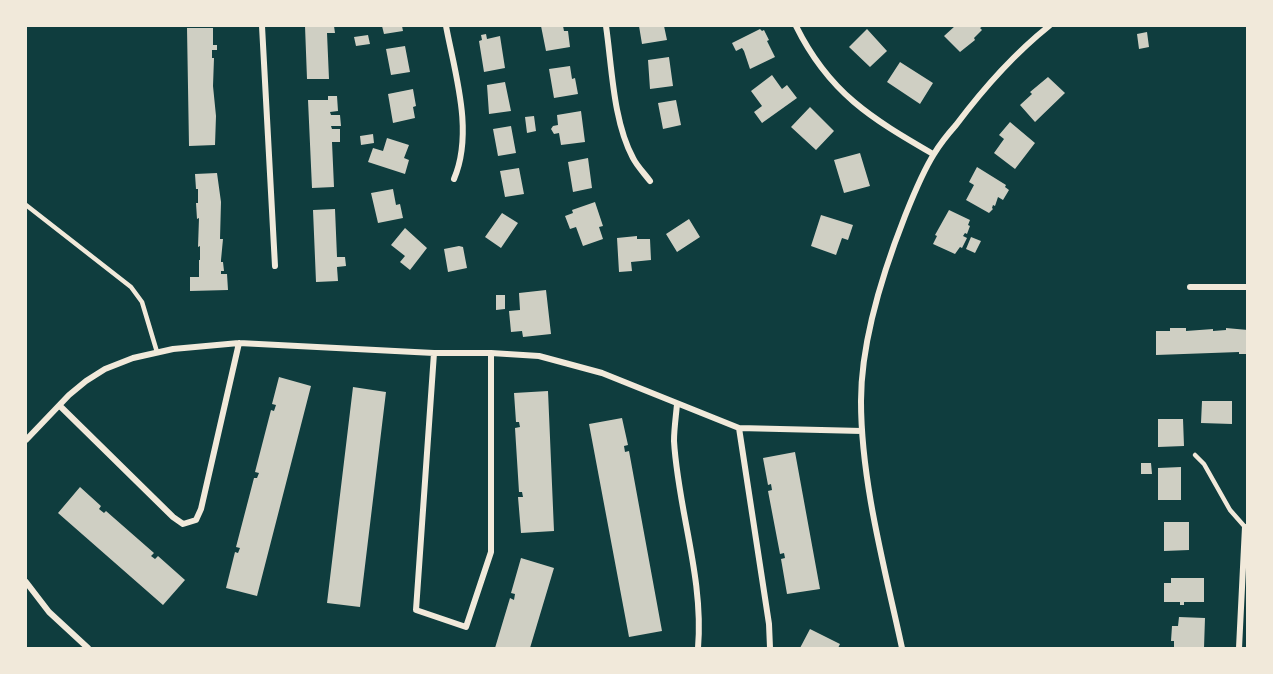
<!DOCTYPE html>
<style>
body{margin:0}
#map{position:relative;width:1273px;height:674px;overflow:hidden;background:#0f3d3e;font-family:Commissioner,sans-serif}
canvas{display:block}
.frame{position:absolute;inset:0;border:27px solid #f1e9da;pointer-events:none}
</style>
<div id="map">
<canvas width="1273" height="674"></canvas>
<div class="frame"></div>
</div>
<script>
const g = document.querySelector('canvas').getContext('2d');
g.lineJoin = 'round';
function fill(path, color) {
  g.fillStyle = color;
  g.fill(path, 'evenodd');
}
function strokePath(path, color, width, dash) {
  g.strokeStyle = color;
  g.lineWidth = width;
  g.lineCap = dash ? 'butt' : 'round';
  g.setLineDash(dash || []);
  g.stroke(path);
}
fill(new Path2D(`
 M305 26H334L335 33H327L329 79H307Z
 M382 26H402L403 31 384 34Z
 M541 26H563L564 31H568L570 47 546 51Z
 M639 26H664L667 40 642 44Z
 M955 26H983L980 28 982 30 974 38 975 40 960 52 944 36Z
 M187 28H213V45H217V50H212V58H214L213 86 216 116 215 145 189 146Z
 M760 29 762 31 764 30 769 40 767 41 775 57 750 69 744 51 742 48 736 51 732 43Z
 M867 29 887 51 870 67 849 47Z
 M1147 32 1149 47 1139 49 1137 34Z
 M486 34 487 39 500 36 505 68 484 72 479 41 482 40 481 35Z
 M368 35 370 44 356 46 354 37Z
 M405 46 410 72 391 75 386 49Z
 M669 57 673 86 650 89 648 60Z
 M900 62 933 83 920 104 887 82Z
 M570 66 572 79 575 78 578 94 554 98 549 69Z
 M772 75 782 89 787 85 797 98 762 123 754 112 762 106 751 91Z
 M1048 77 1065 93 1035 122 1020 105 1032 94 1030 92Z
 M505 82 511 111 489 114 487 85Z
 M413 89 416 106 413 107 415 118 393 123 388 94Z
 M328 96H337L338 111 330 112 331 115H340L341 126H331L332 129H340V142H332L334 187 312 188 308 100H328Z
 M676 100 681 125 663 129 658 103Z
 M810 107 834 131 816 150 791 127Z
 M581 111 585 142 561 145 559 133 554 134 551 129 553 126 558 125 557 115Z
 M534 116 536 131 527 133 525 117Z
 M1010 122 1035 143 1015 169 994 153 1004 139 999 135Z
 M511 126 516 153 498 156 493 129Z
 M373 134 374 143 361 145 360 136Z
 M387 138 409 145 404 158 409 160 405 174 368 162 373 148 383 151Z
 M860 153 870 186 844 193 834 160Z
 M588 158 592 188 573 192 568 162Z
 M977 167 1006 185 1005 187 1009 190 1003 200 998 197 995 206 993 205 992 208 993 209 989 213 966 200 974 185 969 182Z
 M519 168 524 194 505 197 500 171Z
 M217 173 221 202 220 239H223L221 260V262H223L224 271H221V274H227L228 290 190 291V277H199V260H200V246L198 247 199 218 197 219 196 203H198V189H196L195 174Z
 M393 189 396 205 400 204 403 218 378 223 371 193Z
 M595 202 603 226 599 227 603 239 583 246 576 227 570 229 565 216 573 213 572 210Z
 M335 209 337 257H345L346 266 337 267 338 281 316 282 313 210Z
 M949 210 970 220 968 225 970 226 967 234 965 233 963 236 967 238 962 248 960 247 955 254 933 244 937 236 935 235Z
 M502 213 518 223 501 248 485 237Z
 M821 215 853 225 848 240 842 238 836 255 811 246Z
 M689 219 700 237 677 252 666 234Z
 M405 228 427 248 410 270 400 262 405 256 391 245Z
 M637 236V239H650L651 260 631 262 632 271 619 272 617 238Z
 M971 237 981 241 975 253 966 249Z
 M459 246 463 247 467 268 448 272 444 249Z
 M546 290 551 334 523 337 522 331 511 332 509 311 520 310 519 293Z
 M496 295H505V309L496 310Z
 M1170 328H1186V331L1213 329V331L1226 330V328L1248 330V354H1239V352L1156 355V331H1170Z
 M279 377 311 386 257 596 226 588 235 552 238 553 240 548 236 547 254 478H257L259 473 255 472 271 410 274 411 276 405 272 404Z
 M353 387 386 392 360 607 327 603Z
 M548 391 554 531 521 533 518 497H523L522 492H519L515 428 520 427 519 422H516L514 393Z
 M1202 401H1232V424L1201 423Z
 M622 418 628 445 624 446 625 452 629 451 662 631 629 637 589 424Z
 M1158 419H1183L1184 446 1158 447Z
 M795 452 820 589 787 594 781 559 785 558 784 553 780 554 768 491 772 490 771 484 768 485 763 458Z
 M1141 463H1151L1152 474H1141Z
 M1181 467V500H1158V468Z
 M80 487 101 506 99 509 104 513 106 511 154 553 151 556 155 559 158 556 185 580 163 605 58 513Z
 M1164 522H1189V550L1164 551Z
 M521 558 554 568 530 648H495L510 598 514 600 515 594 511 593Z
 M1171 578H1204V602H1184V605H1180V602H1164V583H1171Z
 M1179 617 1205 618 1204 648H1174V641H1171L1172 626H1178Z
 M810 629 840 644 838 648H800Z`), '#cfcfc3');
strokePath(new Path2D(`
 M26 205 131 287 142 302 157 352
 M1195 455 1204 464 1230 510 1245 527`), '#f1e9da', 4.5);
strokePath(new Path2D(`
 M262 26 275 266
 M446 26C455 74 474 132 454 179
 M606 26C612 67 613 121 633 158 637 166 644 173 650 181
 M796 26C829 93 871 118 933 154
 M1190 287H1248
 M434 353 416 610 466 627 491 552V353
 M677 404C676 416 674 429 674 441 678 510 704 578 698 648
 M60 406 173 517 183 524 196 520 201 509 239 343
 M739 428 769 624 770 648
 M26 440 69 395 86 381 105 369 133 358 173 349 239 343 434 353H491L539 356 602 373 739 428 862 431
 M26 582 49 612 88 648
 M902 648C885 569 861 482 861 401 861 340 883 272 905 216 913 196 922 173 934 154 940 144 948 134 956 125 983 89 1014 54 1049 26
 M1239 648 1245 527`), '#f1e9da', 6);
</script>
